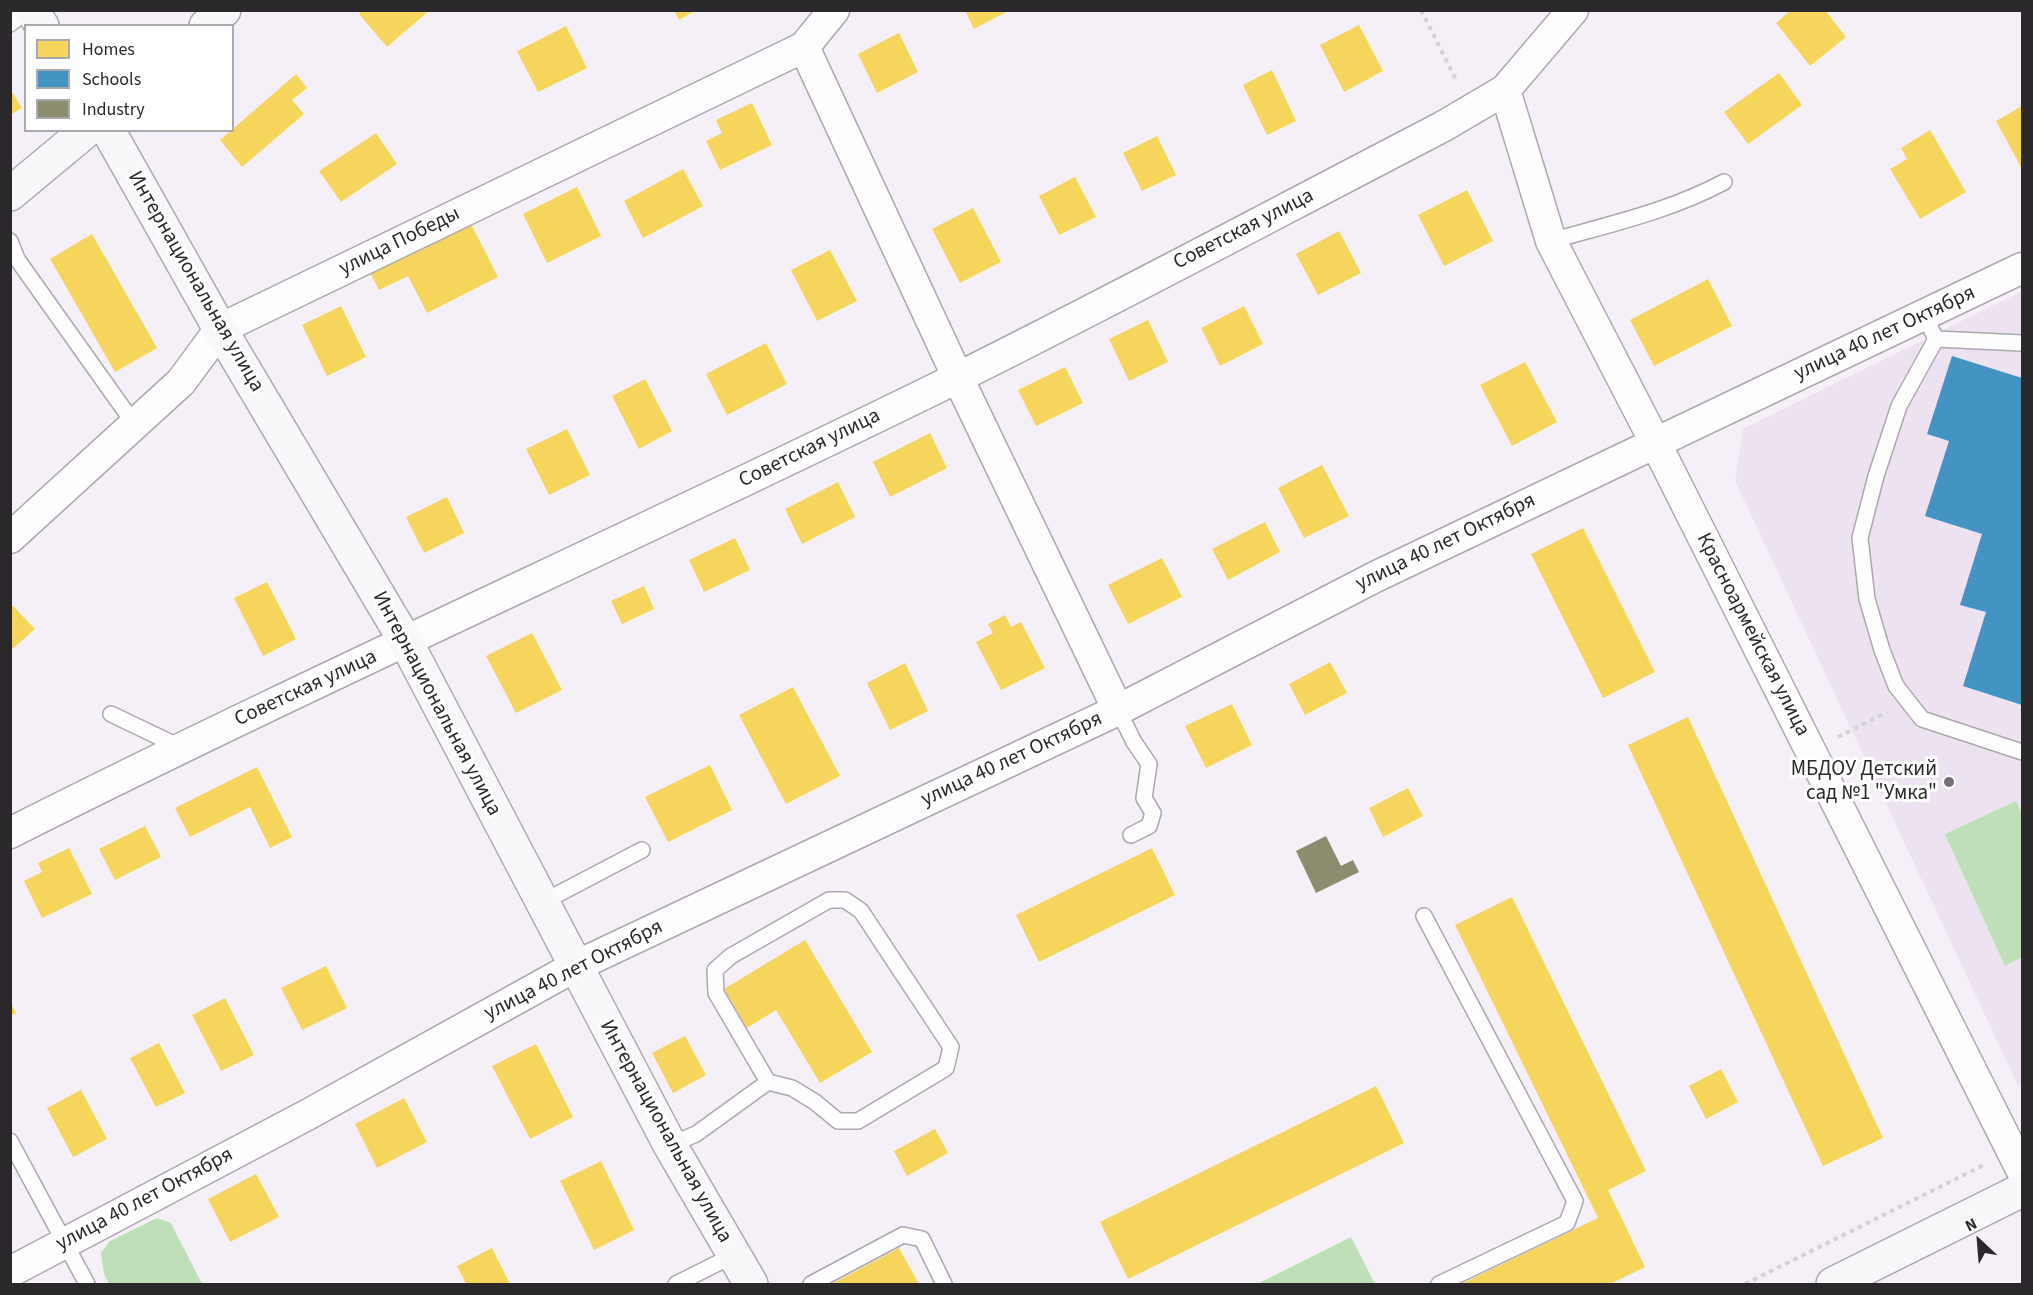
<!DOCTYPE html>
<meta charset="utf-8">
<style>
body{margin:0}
#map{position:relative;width:2033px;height:1295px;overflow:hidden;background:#f5f0f7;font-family:"Source Sans 3",sans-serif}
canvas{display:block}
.frame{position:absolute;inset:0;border:12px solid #2b282c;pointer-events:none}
.legend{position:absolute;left:24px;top:24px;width:210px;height:108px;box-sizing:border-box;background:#fff;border:2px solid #aaa9ab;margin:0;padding:8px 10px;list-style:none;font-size:18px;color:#2b282c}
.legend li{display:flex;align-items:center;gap:12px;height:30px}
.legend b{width:30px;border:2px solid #aaa9ab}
.north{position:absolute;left:1949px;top:1211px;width:60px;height:60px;-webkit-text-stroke:4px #fff;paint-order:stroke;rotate:334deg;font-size:16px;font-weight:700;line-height:24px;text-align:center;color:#2b282c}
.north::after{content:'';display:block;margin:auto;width:21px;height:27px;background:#2b282c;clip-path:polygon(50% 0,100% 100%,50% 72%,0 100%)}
</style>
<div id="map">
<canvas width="2033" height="1295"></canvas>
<div class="frame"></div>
<ul class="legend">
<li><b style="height:16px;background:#f6d55c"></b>Homes</li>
<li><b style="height:16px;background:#4393c3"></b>Schools</li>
<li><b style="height:16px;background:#8c8c6e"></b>Industry</li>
</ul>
<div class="north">N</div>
</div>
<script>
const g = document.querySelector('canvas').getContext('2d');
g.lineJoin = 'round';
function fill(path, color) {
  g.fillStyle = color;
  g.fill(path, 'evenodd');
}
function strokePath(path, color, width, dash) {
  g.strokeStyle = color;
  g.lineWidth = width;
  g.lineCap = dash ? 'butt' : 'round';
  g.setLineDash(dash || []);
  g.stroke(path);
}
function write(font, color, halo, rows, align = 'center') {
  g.font = font + ' "Source Sans 3",sans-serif';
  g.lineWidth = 6;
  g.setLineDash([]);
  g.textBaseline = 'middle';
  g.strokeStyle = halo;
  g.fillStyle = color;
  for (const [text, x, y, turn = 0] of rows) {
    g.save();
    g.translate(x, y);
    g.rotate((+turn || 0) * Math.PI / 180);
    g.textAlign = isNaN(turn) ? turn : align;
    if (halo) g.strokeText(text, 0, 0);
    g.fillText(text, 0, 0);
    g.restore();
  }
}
fill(new Path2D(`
 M2022 291V1084L2018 1086 1735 481 1743 429Z`), '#ede3f0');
fill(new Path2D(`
 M2016 801 2022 815V957L2005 966 1945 834Z
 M157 1218 171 1223 202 1284H109L104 1274 101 1253 110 1241Z
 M1351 1237 1375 1284 1259 1283Z`), '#bfdfb9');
fill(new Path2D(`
 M363 10H430L387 47 359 14Z
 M674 10H696L679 20Z
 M965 10H1010L974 29Z
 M1791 10H1825L1846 37 1810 66 1776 23Z
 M1359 25 1383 71 1344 92 1320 45Z
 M566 26 587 68 538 92 517 51Z
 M899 33 918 72 877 93 858 54Z
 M1272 70 1296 121 1267 135 1243 85Z
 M1779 73 1802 105 1748 144 1724 112Z
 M296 74 307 88 292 100 304 114 242 167 220 140Z
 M10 89 22 108 10 115Z
 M752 103 772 145 720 170 706 141 722 133 716 120Z
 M2022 106V169L1996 121Z
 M1930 130 1966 192 1920 219 1890 169 1907 159 1901 148Z
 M376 133 397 164 341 202 319 171Z
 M1157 136 1176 175 1142 191 1123 153Z
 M683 169 703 206 643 238 624 201Z
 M1075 177 1096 217 1059 235 1039 196Z
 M577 187 601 236 547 263 523 214Z
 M1467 190 1493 241 1444 266 1418 215Z
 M973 208 1001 262 960 283 932 229Z
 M465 212 498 277 427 313 408 276 379 290 365 263Z
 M1339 231 1361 273 1318 295 1296 254Z
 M92 234 157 348 115 372 50 259Z
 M830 250 857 301 817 321 791 270Z
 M1708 279 1732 326 1654 366 1630 320Z
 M341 306 366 357 327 376 302 325Z
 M1244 306 1263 344 1220 366 1201 328Z
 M1148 320 1168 362 1129 381 1109 339Z
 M766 343 787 384 727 415 706 374Z
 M1525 362 1557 422 1512 446 1480 385Z
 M1065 367 1083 403 1036 426 1018 390Z
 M645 379 672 431 639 449 612 396Z
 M567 429 590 475 549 495 526 449Z
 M930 433 947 468 890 497 873 462Z
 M1322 465 1349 516 1304 538 1278 488Z
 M838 482 855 517 802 544 785 509Z
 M447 497 464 533 424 553 406 517Z
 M1265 522 1280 552 1228 580 1212 549Z
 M1583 528 1655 672 1603 698 1531 554Z
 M735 538 750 570 704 592 689 560Z
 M1162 558 1182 597 1128 624 1108 585Z
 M267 582 296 639 263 656 234 598Z
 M644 586 654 609 622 624 611 601Z
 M10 603 35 629 10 651Z
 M1005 615 1011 627 1021 622 1045 668 1001 690 976 642 993 633 988 624Z
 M532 633 562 690 516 713 486 656Z
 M1330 662 1347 693 1305 715 1289 684Z
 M905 663 928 711 890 730 867 683Z
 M793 687 840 776 786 804 739 715Z
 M1232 704 1252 745 1206 768 1185 726Z
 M1688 717 1883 1138 1823 1166 1628 745Z
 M710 765 732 810 668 842 645 797Z
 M257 767 292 837 270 848 250 807 190 837 175 808Z
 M1408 788 1423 816 1383 837 1369 808Z
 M145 826 161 857 115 880 99 849Z
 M69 848 92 894 42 918 24 881 42 872 38 863Z
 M1152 848 1175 895 1039 962 1016 915Z
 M1512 897 1646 1171 1608 1190 1645 1267 1610 1284H1461L1598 1218 1455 925Z
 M805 940 872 1052 820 1083 776 1010 747 1028 724 989Z
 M326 966 347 1008 302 1030 281 988Z
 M225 998 254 1055 221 1071 192 1015Z
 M10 1002 16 1013 10 1016Z
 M685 1036 706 1075 673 1093 652 1053Z
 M159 1043 185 1093 156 1107 130 1058Z
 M536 1044 573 1117 530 1139 492 1066Z
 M1721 1069 1738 1102 1706 1119 1689 1086Z
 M1376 1086 1404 1143 1128 1279 1100 1222Z
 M81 1090 107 1139 73 1157 47 1108Z
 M404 1098 427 1142 377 1168 355 1124Z
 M935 1129 948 1153 907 1176 894 1151Z
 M601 1161 634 1230 594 1250 560 1181Z
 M256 1174 279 1217 230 1242 208 1199Z
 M492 1248 510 1284H466L457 1266Z
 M899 1248 919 1284H832Z`), '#f6d55c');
fill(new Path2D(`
 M1952 356 2022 378V705L1963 686 1986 612 1960 605 1982 534 1925 516 1949 441 1927 434Z`), '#4393c3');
fill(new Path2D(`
 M1326 836 1341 866 1353 860 1359 872 1316 893 1296 851Z`), '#8c8c6e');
const lane = new Path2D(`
 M10 24 28 10
 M10 241 17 259 135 425
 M1551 241C1610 224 1670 211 1724 182
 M1924 315 1936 339 1899 406 1876 476 1860 538 1867 599 1882 650 1896 686 1922 719 2022 752
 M1936 339 2022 343
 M1118 710 1134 742 1149 764 1144 798 1153 813 1149 826 1131 835
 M111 714 180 747
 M541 903 642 850
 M1424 916 1575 1201 1567 1223 1439 1284
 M10 1141 87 1284
 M670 1145 696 1134 768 1082 792 1088 815 1102 838 1121H858L946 1068 951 1047 861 911 845 900H829L731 956 715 970 716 993 768 1082
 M676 1284 734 1255
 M811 1284 903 1235 922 1239 944 1284`);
const street = new Path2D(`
 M804 47 958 378 1118 710
 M1505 90 1551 241 1655 442 2022 1171
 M10 538 181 382 220 329 804 47 834 10
 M10 833C323 675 643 533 957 378 1120 297 1280 211 1442 127L1505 90 1573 10
 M10 1272 307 1115 574 967 1118 710 1375 577 2022 268`);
const secondary = new Path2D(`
 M32 10 42 26
 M206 26 224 10
 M108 130 220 329 406 642 670 1145 751 1284
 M10 194 87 130
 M1833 1284 2022 1190`);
strokePath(lane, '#aca8ad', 18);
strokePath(street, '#aca8ad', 33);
strokePath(secondary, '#aca8ad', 36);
strokePath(new Path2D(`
 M1421 10 1457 82
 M1838 737 1887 712
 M1745 1284 1984 1165`), '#d2d1d4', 4, [4.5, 4.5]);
strokePath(lane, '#fefdfe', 15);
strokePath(street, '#fefdfe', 30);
strokePath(secondary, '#f8f8fa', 33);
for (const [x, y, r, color] of [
 [1949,782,6,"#726e73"]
]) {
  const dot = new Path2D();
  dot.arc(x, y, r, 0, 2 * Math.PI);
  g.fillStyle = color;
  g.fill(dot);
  strokePath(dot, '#fff', 2);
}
write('21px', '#2b282c', '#fff', [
 ["Советская улица",1244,230,-27],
 ["улица Победы",400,242,-26],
 ["Интернациональная улица",195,282,60],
 ["улица 40 лет Октября",1885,334,-25],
 ["Советская улица",810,449,-26],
 ["улица 40 лет Октября",1446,543,-26],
 ["Красноармейская улица",1752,635,63],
 ["Советская улица",306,689,-25],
 ["Интернациональная улица",436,704,62],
 ["улица 40 лет Октября",1012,760,-25],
 ["улица 40 лет Октября",574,971,-27],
 ["Интернациональная улица",665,1132,61],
 ["улица 40 лет Октября",145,1200,-28]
]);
write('21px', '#2b282c', '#fff', [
 ["МБДОУ Детский",1937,770],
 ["сад №1 \"Умка\"",1937,794]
], 'right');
</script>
